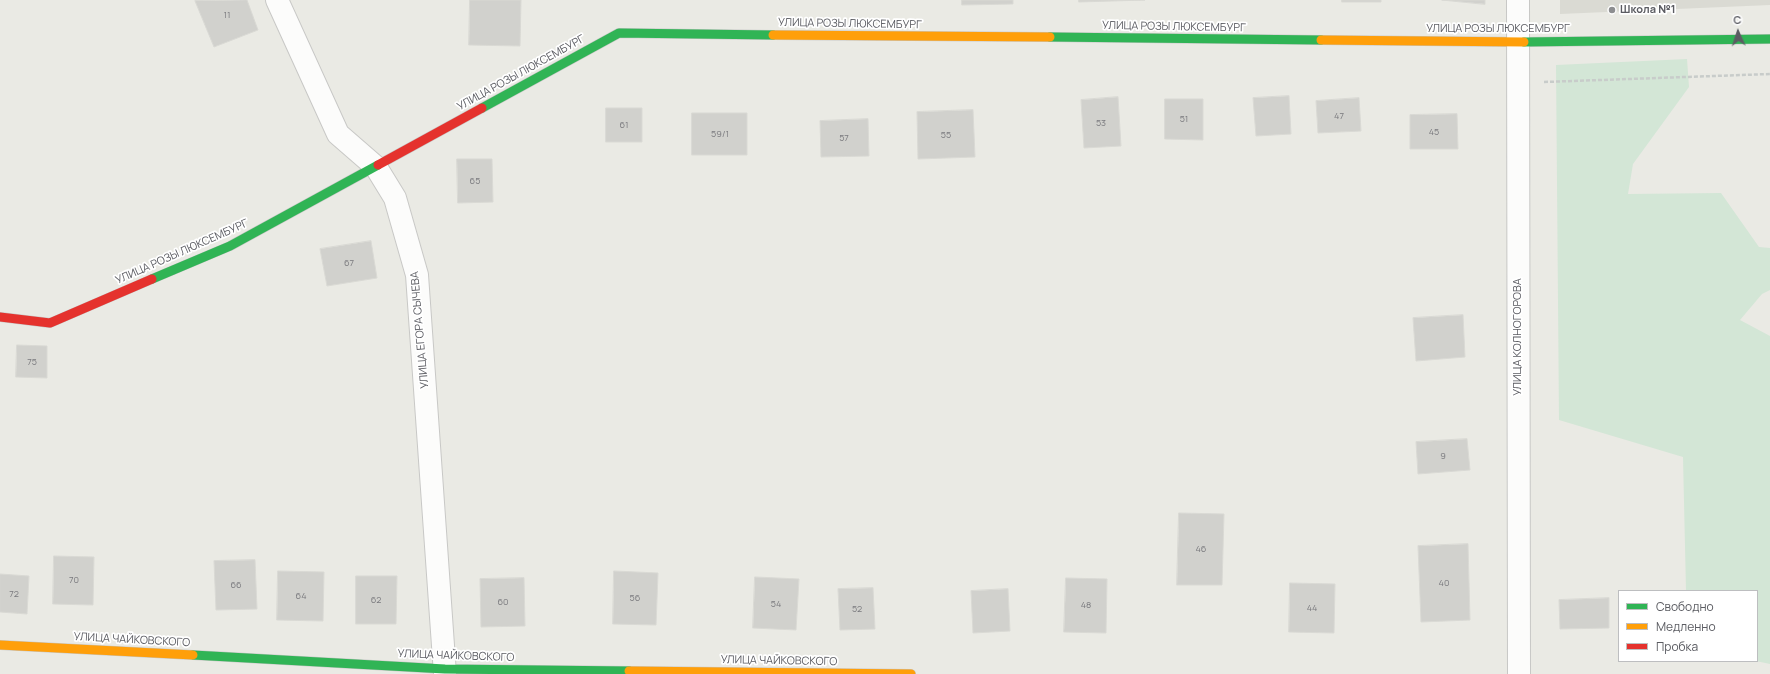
<!DOCTYPE html>
<meta charset="utf-8">
<style>
body{margin:0}
#map{position:relative;width:1770px;height:674px;overflow:hidden;background:#eaeae4;font-family:Manrope,sans-serif}
canvas{display:block}
.legend{position:absolute;left:1618px;top:590px;width:140px;height:72px;box-sizing:border-box;background:#fff;border:1px solid #bdbec0;margin:0;padding:5px 7px;list-style:none;font-size:12px;color:#5b5c62}
.legend li{display:flex;align-items:center;gap:8px;height:20px}
.legend b{width:20px;border:1px solid #bdbec0}
.north{position:absolute;left:1718px;top:12px;width:40px;height:40px;-webkit-text-stroke:3px #fff;paint-order:stroke;rotate:357deg;font-size:11px;font-weight:700;line-height:16px;text-align:center;color:#5b5c62}
.north::after{content:'';display:block;margin:auto;width:14px;height:18px;background:#5b5c62;clip-path:polygon(50% 0,100% 100%,50% 72%,0 100%)}
</style>
<div id="map">
<canvas width="1770" height="674"></canvas>
<ul class="legend">
<li><b style="height:5px;background:#30b455"></b>Свободно</li>
<li><b style="height:5px;background:#ff9f0a"></b>Медленно</li>
<li><b style="height:5px;background:#e5322d"></b>Пробка</li>
</ul>
<div class="north">С</div>
</div>
<script>
const g = document.querySelector('canvas').getContext('2d');
g.lineJoin = 'round';
function fill(path, color) {
  g.fillStyle = color;
  g.fill(path, 'evenodd');
}
function strokePath(path, color, width, dash) {
  g.strokeStyle = color;
  g.lineWidth = width;
  g.lineCap = dash ? 'butt' : 'round';
  g.setLineDash(dash || []);
  g.stroke(path);
}
function write(font, color, halo, rows, align = 'center') {
  g.font = font + ' Manrope,sans-serif';
  g.lineWidth = 3.5;
  g.setLineDash([]);
  g.textBaseline = 'middle';
  g.strokeStyle = halo;
  g.fillStyle = color;
  for (const [text, x, y, turn = 0] of rows) {
    g.save();
    g.translate(x, y);
    g.rotate((+turn || 0) * Math.PI / 180);
    g.textAlign = isNaN(turn) ? turn : align;
    if (halo) g.strokeText(text, 0, 0);
    g.fillText(text, 0, 0);
    g.restore();
  }
}
fill(new Path2D(`
 M1560 0H1770V5L1560 14Z`), '#dadad3');
fill(new Path2D(`
 M1687 59 1689 87 1633 164 1628 194 1721 193 1759 247 1770 248V290L1762 294 1740 320 1770 336V664L1756 661 1757 591H1686L1683 457 1559 420 1556 65Z`), '#d3e6d6');
const building = new Path2D(`
 M247 0 258 30 214 47 195 1Z
 M470 0H521L520 46 469 45Z
 M962 0H1013V4L962 5Z
 M1079 0H1145L1079 2Z
 M1342 0H1381V2H1342Z
 M1442 0H1485V4Z
 M1289 96 1291 134 1256 136 1253 98Z
 M1118 97 1121 146 1084 148 1081 100Z
 M1359 98 1361 131 1318 133 1316 101Z
 M1165 99H1203V140L1165 139Z
 M606 108H642V142H606Z
 M973 110 975 157 918 159 917 112Z
 M692 113H747V155H692Z
 M1457 114 1458 149H1410V115Z
 M868 119 869 156 821 157 820 121Z
 M457 159H492L493 202 458 203Z
 M371 241 377 278 327 286 320 249Z
 M1463 315 1465 357 1416 361 1413 318Z
 M17 345 47 346V378L16 377Z
 M1467 439 1470 470 1418 474 1416 442Z
 M1179 513 1224 514 1222 585H1177Z
 M1468 544 1470 620 1421 622 1418 546Z
 M54 556 94 557 93 605 53 604Z
 M255 560 257 609 216 610 214 561Z
 M278 571 324 572 323 621 277 620Z
 M614 571 658 573 656 625 613 624Z
 M0 574 29 576 27 614 0 612Z
 M356 576H397L396 624H356Z
 M755 577 799 579 796 630 753 628Z
 M524 578 525 626 481 627 480 579Z
 M1066 578 1107 579 1106 633 1064 632Z
 M1290 583 1335 584 1334 633 1289 632Z
 M873 588 875 629 840 630 838 589Z
 M1008 589 1010 631 973 633 971 591Z
 M1609 598V628L1560 629 1559 600Z`);
fill(building, '#d1d1cd');
strokePath(building, '#d9d9d4', 1);
const street = new Path2D(`
 M277 0 338 134 376 167 395 198 417 275 445 674
 M1518 0 1519 674`);
const fast = new Path2D(`
 M1050 37 1321 40
 M1524 42 1770 39
 M482 108 619 33 773 35
 M152 279 230 246 378 165
 M193 655 445 669 629 671`);
const slow = new Path2D(`
 M773 35 1050 37
 M1321 40 1524 42
 M0 645 193 655
 M629 671 911 674`);
const jam = new Path2D(`
 M378 165 482 108
 M0 317 50 323 152 279`);
strokePath(street, '#c8c8c6', 24);
strokePath(fast, '#c6c6c5', 10);
strokePath(slow, '#c6c6c5', 10);
strokePath(jam, '#c6c6c5', 10);
strokePath(new Path2D(`
 M1544 82 1770 74`), '#c8ccca', 2.5, [4, 2]);
strokePath(street, '#fcfcfb', 22);
strokePath(fast, '#30b455', 9);
strokePath(slow, '#ff9f0a', 9);
strokePath(jam, '#e5322d', 9);
for (const [x, y, r, color] of [
 [1612,10,4,"#8d8e90"]
]) {
  const dot = new Path2D();
  dot.arc(x, y, r, 0, 2 * Math.PI);
  g.fillStyle = color;
  g.fill(dot);
  strokePath(dot, '#fff', 1.5);
}
write('9px', '#7a7a7e', null, [
 ["11",227,15],
 ["47",1339,116],
 ["51",1184,119],
 ["53",1101,123],
 ["61",624,125],
 ["45",1434,132],
 ["59/1",720,134],
 ["55",946,135],
 ["57",844,138],
 ["65",475,181],
 ["67",349,263],
 ["75",32,362],
 ["9",1443,456],
 ["46",1201,549],
 ["70",74,580],
 ["40",1444,583],
 ["66",236,585],
 ["72",14,594],
 ["64",301,596],
 ["56",635,598],
 ["62",376,600],
 ["60",503,602],
 ["54",776,604],
 ["48",1086,605],
 ["44",1312,608],
 ["52",857,609]
]);
write('bold 11px', '#5b5c62', '#fff', [
 ["Школа №1",1620,10]
], 'left');
write('11px', '#5b5c62', '#fff', [
 ["УЛИЦА РОЗЫ ЛЮКСЕМБУРГ",850,24,1],
 ["УЛИЦА РОЗЫ ЛЮКСЕМБУРГ",1174,27,1],
 ["УЛИЦА РОЗЫ ЛЮКСЕМБУРГ",1498,29],
 ["УЛИЦА РОЗЫ ЛЮКСЕМБУРГ",521,73,-29],
 ["УЛИЦА РОЗЫ ЛЮКСЕМБУРГ",182,252,-24],
 ["УЛИЦА ЕГОРА СЫЧЕВА",420,330,-95],
 ["УЛИЦА КОЛНОГОРОВА",1518,337,-90],
 ["УЛИЦА ЧАЙКОВСКОГО",132,640,3],
 ["УЛИЦА ЧАЙКОВСКОГО",456,656,2],
 ["УЛИЦА ЧАЙКОВСКОГО",779,661,1]
]);
</script>
